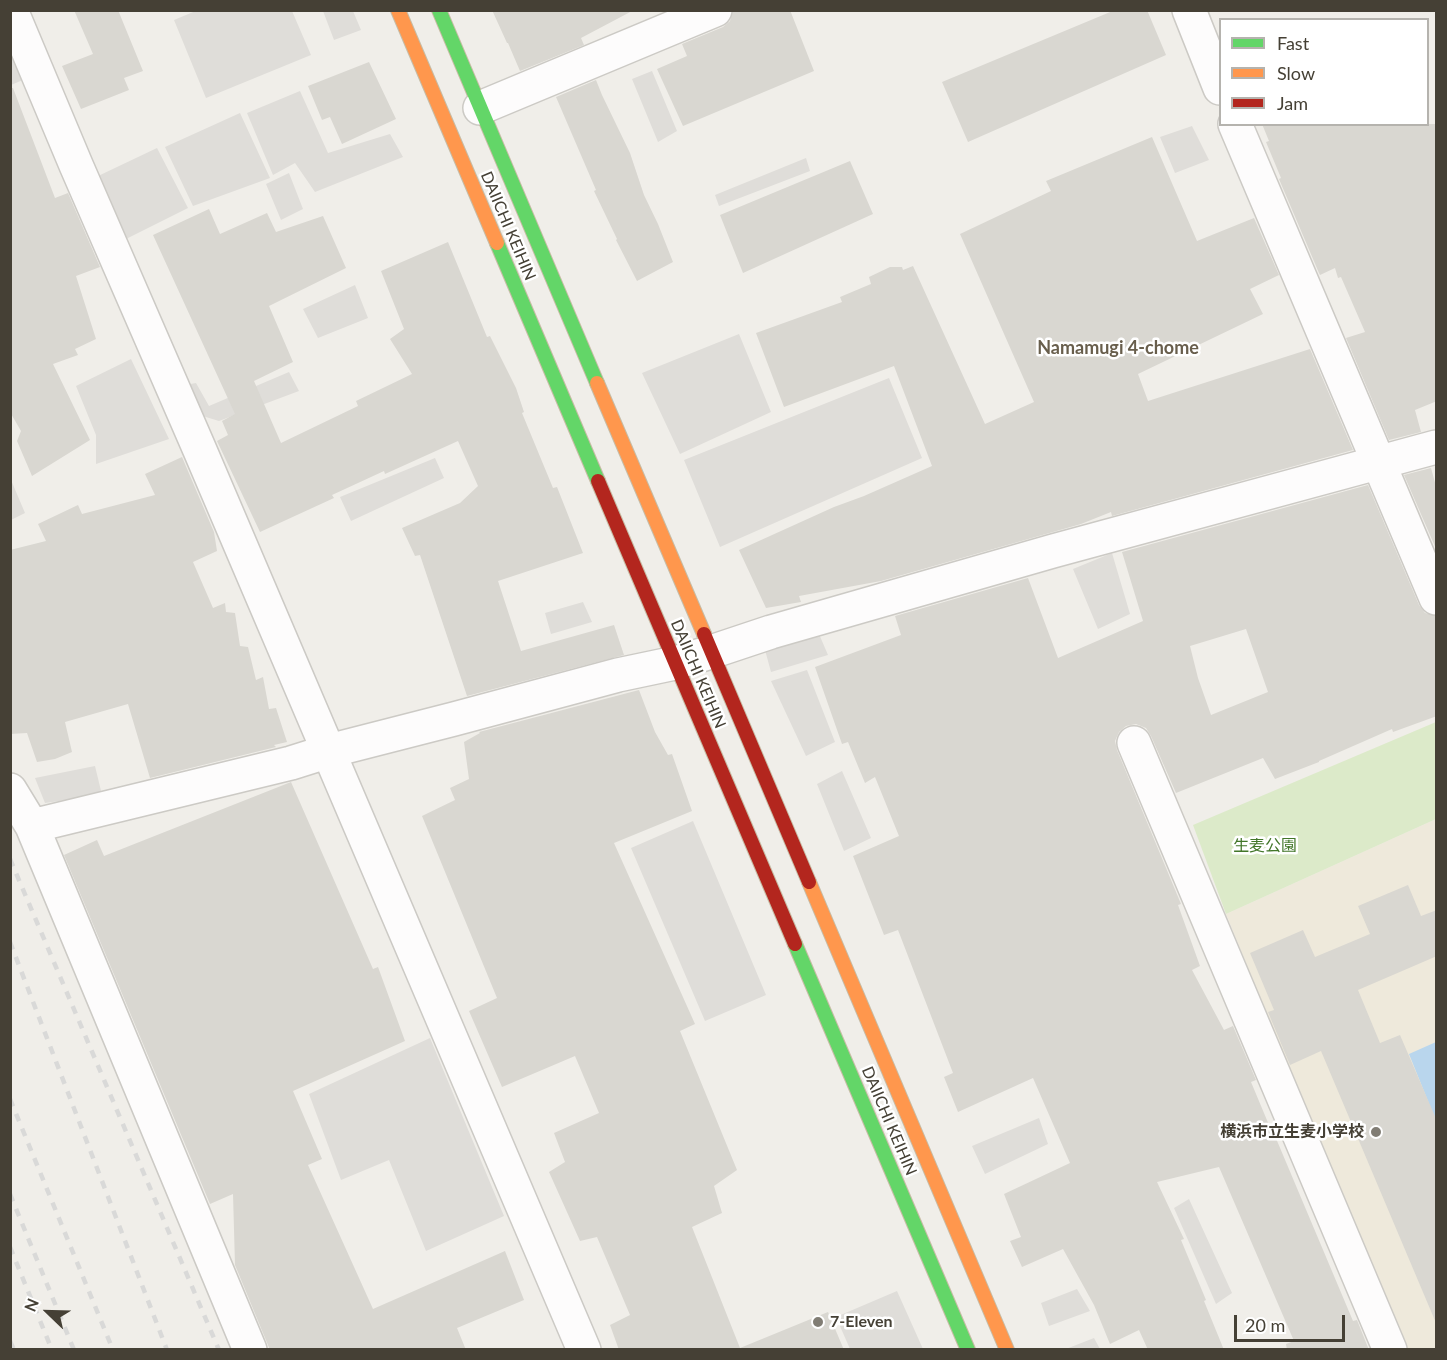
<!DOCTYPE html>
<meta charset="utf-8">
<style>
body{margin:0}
#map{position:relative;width:1447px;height:1360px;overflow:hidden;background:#f0eee9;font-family:Lato,sans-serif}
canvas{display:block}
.frame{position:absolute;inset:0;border:12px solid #454035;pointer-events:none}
.legend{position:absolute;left:1219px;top:18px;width:210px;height:108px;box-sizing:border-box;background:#fff;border:2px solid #b5b3ae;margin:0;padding:8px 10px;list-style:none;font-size:18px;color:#454035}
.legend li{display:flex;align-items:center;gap:12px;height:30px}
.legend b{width:30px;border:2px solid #b5b3ae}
.north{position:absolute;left:18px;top:1282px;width:60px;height:60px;-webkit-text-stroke:4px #fff;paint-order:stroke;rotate:293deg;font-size:16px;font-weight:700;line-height:24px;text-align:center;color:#454035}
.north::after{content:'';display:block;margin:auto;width:21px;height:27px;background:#454035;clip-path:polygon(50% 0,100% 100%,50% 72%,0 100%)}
.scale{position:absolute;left:1234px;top:1315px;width:111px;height:27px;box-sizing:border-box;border:3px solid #454035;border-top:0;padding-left:8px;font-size:18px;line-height:21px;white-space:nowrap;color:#454035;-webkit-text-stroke:4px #fff;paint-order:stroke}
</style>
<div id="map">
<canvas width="1447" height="1360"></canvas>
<div class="frame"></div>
<ul class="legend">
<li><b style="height:8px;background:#63d668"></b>Fast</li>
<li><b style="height:8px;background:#ff974d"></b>Slow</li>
<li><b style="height:8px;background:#b3261e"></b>Jam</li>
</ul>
<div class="north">N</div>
<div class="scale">20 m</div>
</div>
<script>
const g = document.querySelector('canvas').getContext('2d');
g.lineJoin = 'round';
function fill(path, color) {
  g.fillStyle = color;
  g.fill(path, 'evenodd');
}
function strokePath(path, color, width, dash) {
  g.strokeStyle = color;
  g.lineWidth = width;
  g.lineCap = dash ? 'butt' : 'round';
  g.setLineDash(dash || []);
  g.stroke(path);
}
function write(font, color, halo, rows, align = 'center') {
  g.font = font + ' Lato,"Noto Sans JP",sans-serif';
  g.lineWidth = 5;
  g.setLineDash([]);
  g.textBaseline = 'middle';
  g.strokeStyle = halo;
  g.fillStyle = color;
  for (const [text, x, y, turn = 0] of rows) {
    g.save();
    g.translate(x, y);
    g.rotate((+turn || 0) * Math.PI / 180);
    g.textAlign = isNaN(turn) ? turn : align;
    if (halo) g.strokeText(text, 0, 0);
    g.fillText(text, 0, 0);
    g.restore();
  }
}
fill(new Path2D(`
 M1436 819V1349H1403L1226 914Z`), '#eee9db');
fill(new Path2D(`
 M1436 722V819L1226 914 1193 825Z`), '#dceac9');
fill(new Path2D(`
 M198 10 292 11 311 55 206 98 174 20Z
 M323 11H353L361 30 334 40Z
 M10 31 30 77 11 85H10Z
 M652 71 677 131 658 142 632 79Z
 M300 91 328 153 390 134 403 157 315 192 295 163 273 175 247 113Z
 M240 113 270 178 193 206 165 147Z
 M1192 126 1209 160 1175 173 1160 137Z
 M157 148 188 208 122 241 96 177Z
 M806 158 810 171 719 206 715 195Z
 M289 173 303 209 281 220 266 184Z
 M355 285 368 318 318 338 303 309Z
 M739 334 771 412 680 454 642 373Z
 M131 359 169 439 96 464V435L76 386Z
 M289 372 299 391 219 421 196 414 185 385 196 383 209 406Z
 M889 378 922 458 720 547 684 460Z
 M435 458 444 478 351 521 340 497Z
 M11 480 25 513 11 520H10Z
 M1112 553 1130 614 1098 629 1073 569Z
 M583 602 592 622 551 634 545 613Z
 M819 634 828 655 771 672 765 650Z
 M807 670 835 742 806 756 771 681Z
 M95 766 102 795 45 803 35 778Z
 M842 771 871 838 844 851 817 784Z
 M693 821 766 995 705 1021 631 848Z
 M430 1038 504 1216 426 1251 389 1160 341 1180 309 1094Z
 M1039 1118 1048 1144 985 1174 972 1146Z
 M1189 1199 1232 1293 1216 1304 1174 1208Z
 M1077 1289 1090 1311 1049 1326 1041 1303Z
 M897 1291 923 1349H850L836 1317Z
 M1094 1338 1100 1349H1066Z`), '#dfddd9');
fill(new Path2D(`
 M1436 1042V1121L1409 1054Z`), '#b9d6ed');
fill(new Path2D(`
 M74 10H118L143 71 124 78 129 90 81 109 62 66 93 54Z
 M492 10H634L581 38 584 45 520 71 508 43H507Z
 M733 10H790L814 71 683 126 657 69 687 56 682 44 723 27 730 21Z
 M1115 10H1147L1166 55 968 142 942 82Z
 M369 62 396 119 342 144 330 117 322 120 308 86Z
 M596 80 602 95 630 153 644 195 658 224 673 262 637 281 616 240 617 239 594 191 596 190 556 97Z
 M10 88H13L55 198 68 193 100 267 76 276 96 339 75 349 78 355 53 364 90 440 32 476 17 441 21 431 10 412Z
 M1262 124H1437V401L1415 410 1421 432 1389 440 1346 338 1365 332 1341 277 1338 278 1335 268 1320 275 1319 273 1279 179 1281 178 1266 142 1269 141Z
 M1152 137 1197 241 1254 218 1279 275 1250 289 1263 314 1138 374 1148 401 1310 349 1353 450 1112 516 1111 512 1081 524 881 581 799 596 801 602 766 608 739 550 834 507 864 496 932 466 894 366 784 407 756 333 842 302 840 297 871 284 869 277 890 267H902L903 270 913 266 985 424 1034 402 960 234 1051 191 1046 181Z
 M850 161 873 214 743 273 720 215Z
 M209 209 220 234 267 213 276 232 323 216 346 268 269 306 293 362 254 381 281 443 358 406 356 401 412 374 390 339 404 329 381 271 448 242 487 337 490 336 516 388 524 412 522 413 553 488 557 487 583 553 498 581 521 651 614 625 624 655 467 696 420 555 415 556 402 528 460 503 478 486 458 441 385 474 384 471 332 495 334 498 260 532 217 441 228 435 222 421 235 414 153 235Z
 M182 457 214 532 217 551 193 562 213 608 225 603 226 612 235 613 240 646 248 647 256 680 263 677 269 709 276 708 287 742 274 745 276 747 150 778 128 704 65 722 72 752 55 759 37 762 27 733 10 734V550L46 541 38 524 78 505 82 514 155 495 145 474Z
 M1431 468 1437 490V551L1404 475Z
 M1368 485 1419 605 1425 613 1437 616V716L1393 732 1392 729 1319 761V762L1275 779 1263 758 1176 793 1151 736 1146 728 1136 724 1126 726 1119 732 1115 741 1117 750 1181 904 1178 905 1200 966 1192 970 1224 1030 1233 1026 1256 1080 1251 1082 1274 1137 1275 1136 1353 1321 1357 1320 1369 1350H1287L1286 1344 1294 1341 1219 1167 1157 1182 1184 1239 1181 1240 1206 1300 1204 1301 1224 1350H1148L1139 1330 1110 1344 1094 1305 1063 1249 1022 1267 1010 1241 1021 1237 1004 1194 1070 1163 1033 1078 958 1112 944 1077 953 1073 898 930 884 935 853 856 899 836 875 777 865 783 848 742 842 744 815 667 901 635 895 616 1028 578 1058 658 1143 621 1122 552ZM1246 629 1268 692 1211 715 1198 678 1190 646Z
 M639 690 655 732 668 755 672 754 692 811 614 843 695 1024 680 1031 737 1170 714 1186 722 1213 692 1227 740 1348 828 1312 844 1350H619L610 1325 630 1315 597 1237 580 1241 549 1172 565 1162 554 1133 599 1113 575 1056 502 1087 469 1011 497 998 422 816 455 800 450 788 469 779 464 742 480 733 479 732Z
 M291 782 373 969 378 967 405 1041 293 1091 322 1159 308 1165 373 1309 505 1251 524 1300 457 1328 466 1350H270L235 1265 233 1194 210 1204 64 855 97 840 104 856Z
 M1408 885 1421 916 1437 910V956L1358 990 1380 1043 1400 1035 1437 1121 1436 1323 1321 1051 1290 1065 1268 1012 1274 1010 1250 953 1303 930 1315 957 1370 934 1358 906Z`), '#d9d7d1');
const street = new Path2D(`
 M11 10 76 165 199 448 584 1350
 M1189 10 1220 88
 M480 108 715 10
 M1235 124 1436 598
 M1134 743 1390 1350
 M10 790 32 826 250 1350
 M32 826 291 763 329 751 454 719 618 675 675 663 711 652 771 632 1053 551 1436 447`);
const fast = new Path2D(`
 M439 10 597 383
 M497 243 598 481
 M795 944 968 1350`);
const slow = new Path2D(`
 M398 10 497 243
 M597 383 704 634
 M809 882 1007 1350`);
const jam = new Path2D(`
 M598 481 795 944
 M704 634 809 882`);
strokePath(street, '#cccac5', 36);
strokePath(fast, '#c7bca5', 16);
strokePath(slow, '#c7bca5', 16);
strokePath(jam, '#c7bca5', 16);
strokePath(street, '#fdfcfc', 33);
strokePath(fast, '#63d668', 14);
strokePath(slow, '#ff974d', 14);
strokePath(jam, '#b3261e', 14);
strokePath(new Path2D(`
 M10 859 219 1350
 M10 942 167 1350
 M10 1099 113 1350
 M10 1194 74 1350
 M10 1247 52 1350
 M10 1341 14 1350`), '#d9d9d8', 4.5, [8, 8]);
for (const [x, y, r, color] of [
 [1376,1132,6,"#817d74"],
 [818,1322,6,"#817d74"]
]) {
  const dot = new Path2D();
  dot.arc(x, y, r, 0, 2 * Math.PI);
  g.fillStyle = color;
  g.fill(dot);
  strokePath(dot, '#fff', 2);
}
write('16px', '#454035', '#fff', [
 ["DAIICHI KEIHIN",508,226,67],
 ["DAIICHI KEIHIN",698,674,67],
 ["DAIICHI KEIHIN",889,1121,67]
]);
write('16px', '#427629', '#fff', [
 ["生麦公園",1265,846]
]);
write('bold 16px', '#454035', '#fff', [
 ["横浜市立生麦小学校",1364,1132],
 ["7-Eleven",830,1322,"left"]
], 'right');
write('bold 18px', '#685e4c', '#fff', [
 ["Namamugi 4-chome",1118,348]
]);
</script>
